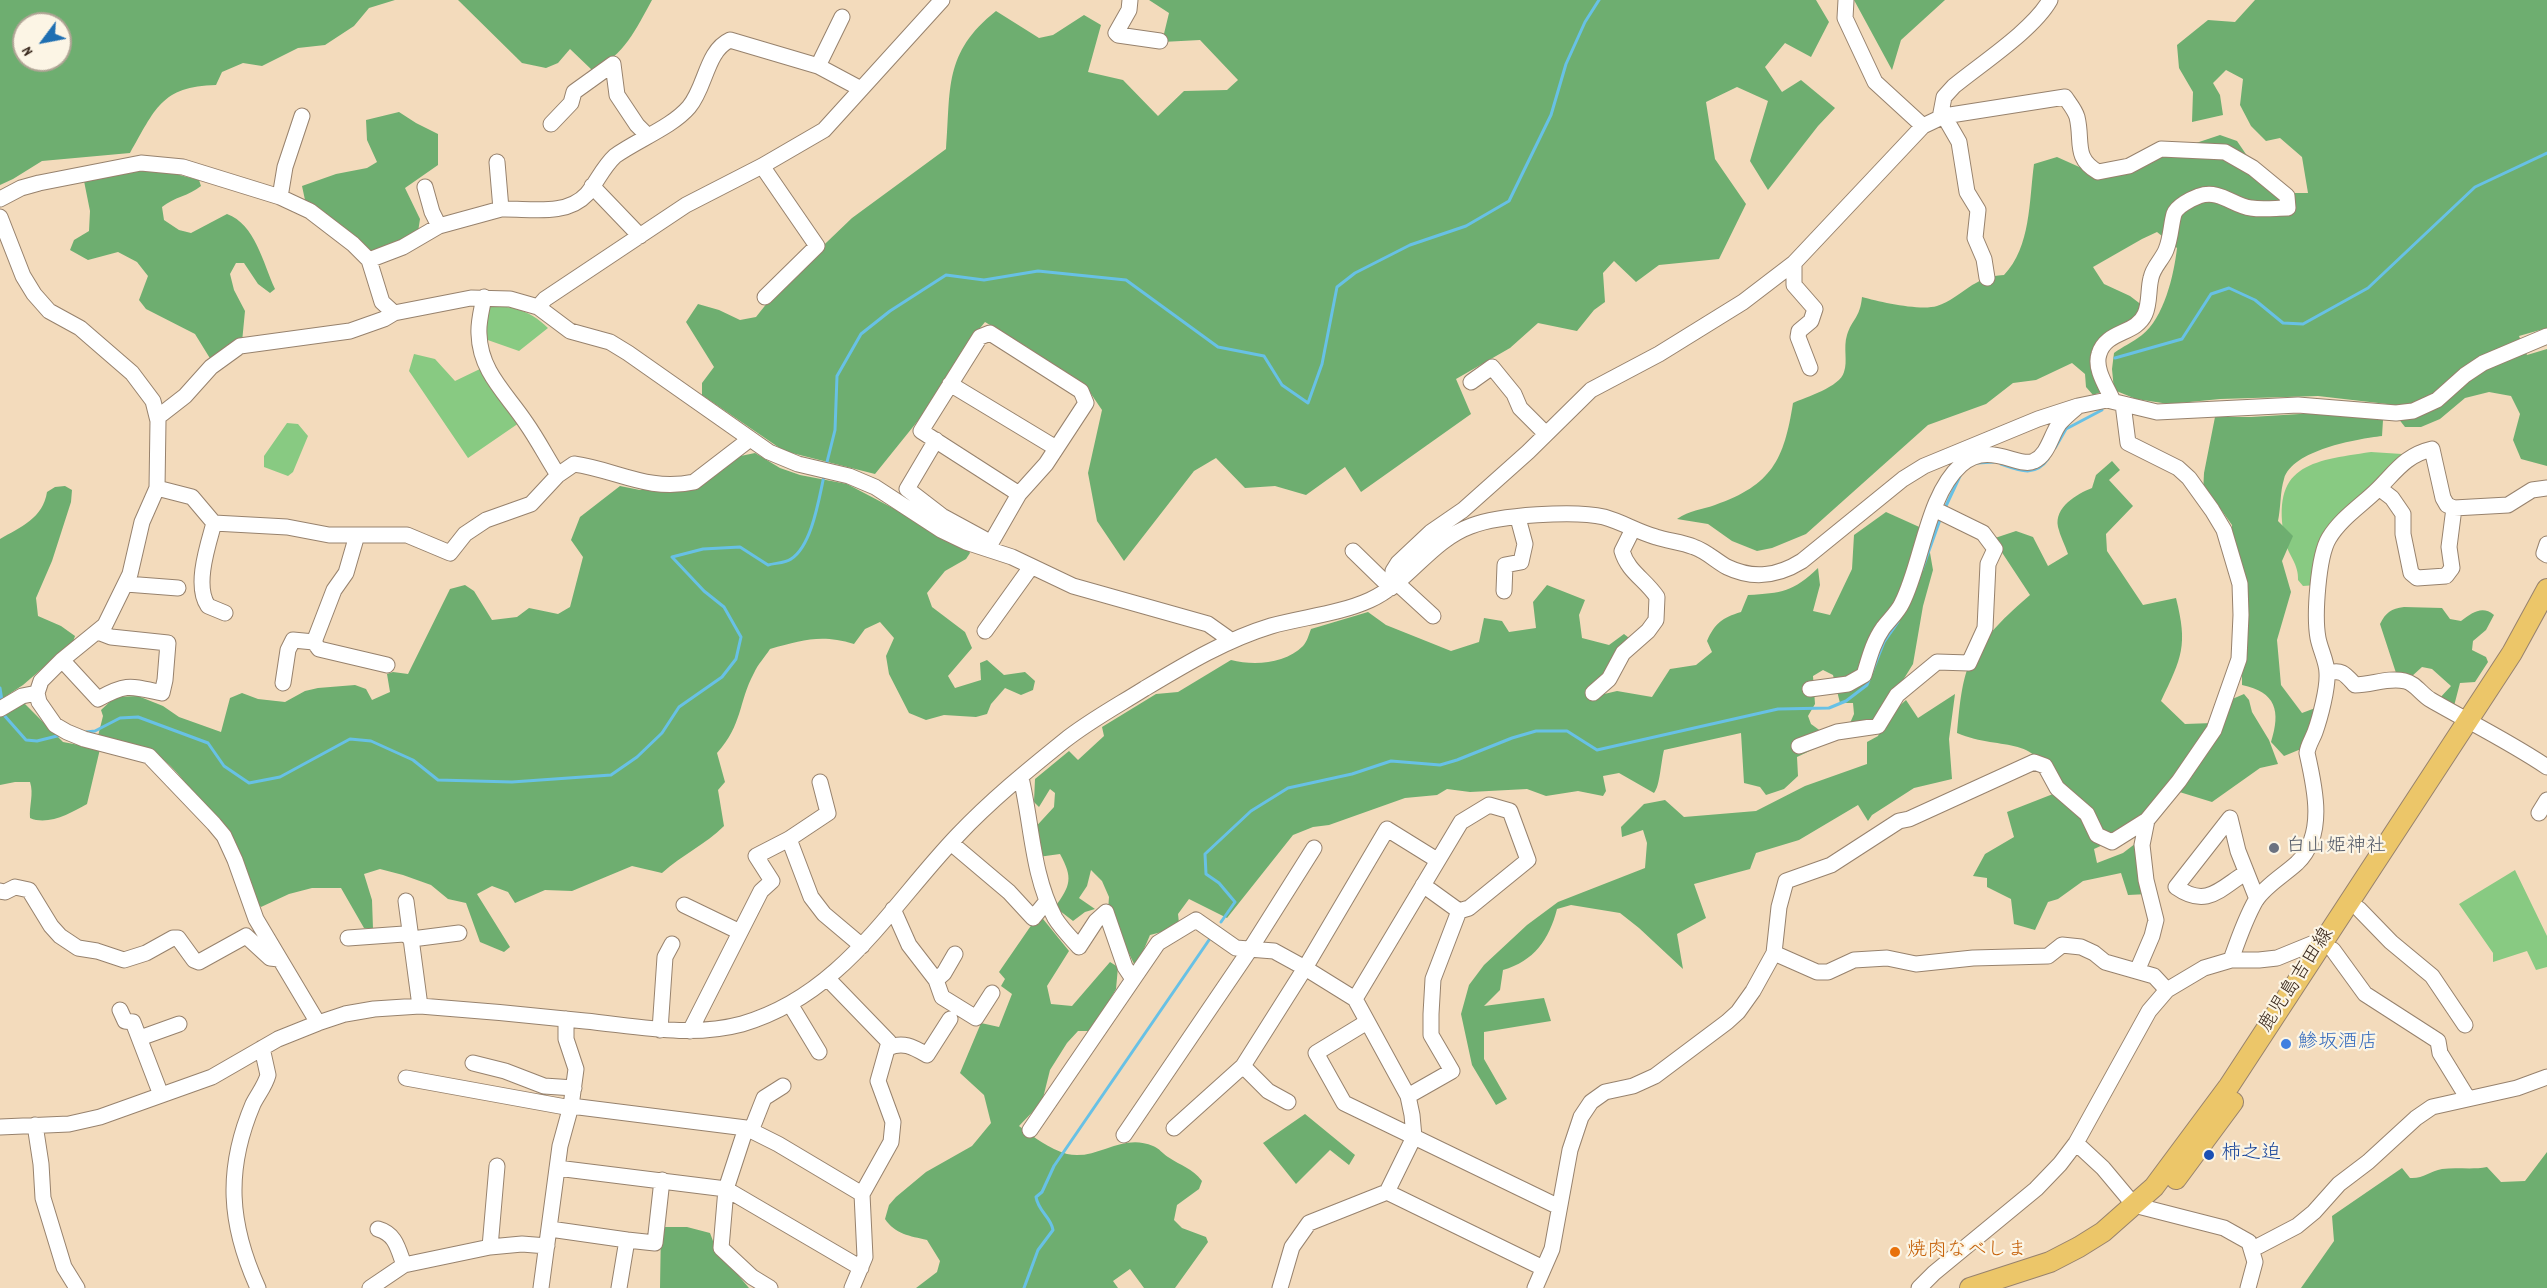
<!DOCTYPE html>
<meta charset="utf-8">
<style>
body{margin:0}
#map{position:relative;width:2547px;height:1288px;overflow:hidden;background:#f3dbbc;font-family:Dekko,sans-serif}
canvas{display:block}
.north{position:absolute;left:12px;top:12px;width:60px;height:60px;box-sizing:border-box;background:#fcf5e5;border:2px solid #afa495;border-radius:50%;rotate:238deg;font-size:16px;font-weight:700;line-height:24px;text-align:center;color:#3b2a1e}
.north::after{content:'';display:block;margin:auto;width:21px;height:27px;background:#1f6fb2;clip-path:polygon(50% 0,100% 100%,50% 72%,0 100%)}
</style>
<div id="map">
<canvas width="2547" height="1288"></canvas>
<div class="north">N</div>
</div>
<script>
const g = document.querySelector('canvas').getContext('2d');
g.lineJoin = 'round';
function fill(path, color) {
  g.fillStyle = color;
  g.fill(path, 'evenodd');
}
function strokePath(path, color, width, dash) {
  g.strokeStyle = color;
  g.lineWidth = width;
  g.lineCap = dash ? 'butt' : 'round';
  g.setLineDash(dash || []);
  g.stroke(path);
}
function write(font, color, halo, rows, align = 'center') {
  g.font = font + ' Dekko,"Klee One",sans-serif';
  g.lineWidth = 4.5;
  g.setLineDash([]);
  g.textBaseline = 'middle';
  g.strokeStyle = halo;
  g.fillStyle = color;
  for (const [text, x, y, turn = 0] of rows) {
    g.save();
    g.translate(x, y);
    g.rotate((+turn || 0) * Math.PI / 180);
    g.textAlign = isNaN(turn) ? turn : align;
    if (halo) g.strokeText(text, 0, 0);
    g.fillText(text, 0, 0);
    g.restore();
  }
}
fill(new Path2D(`
 M486 304C513 308 528 308 548 328L519 351 482 338Z
 M414 354 435 359 455 381 482 368 519 423 468 458 409 371Z
 M287 423 298 424 308 436 293 472 288 476 264 467V456Z
 M2371 452 2402 454 2382 477 2341 515 2316 585 2303 586 2298 580C2299 564 2288 555 2285 541 2270 465 2310 461 2371 452Z
 M2515 870 2547 936V967L2536 970 2527 951 2493 962V953L2459 904Z`), '#88ca82');
fill(new Path2D(`
 M0 0H395L369 8 354 26 325 45 298 48 262 66 243 63 222 72 216 85C161 86 155 110 130 153L42 161 13 179 0 185ZM24 24H60V60H24Z
 M458 0H652C635 31 625 54 593 71L570 49 558 63 546 68 522 63Z
 M1149 0H1816L1829 22 1811 57 1785 43 1765 67 1782 92 1801 80 1835 108 1818 126 1768 190 1750 161 1768 101 1737 87 1706 102 1715 159 1746 204 1719 259 1659 265 1636 282 1614 261 1603 273 1605 302 1594 310 1577 331 1538 323 1510 348 1456 379 1471 414 1361 492 1345 467 1306 495 1275 486 1245 488 1216 458 1194 471 1124 561 1097 521 1088 473 1102 410 1087 388 1027 347 985 322 963 349 929 407 875 474 784 451 702 395V383L714 367 686 322 698 304 719 310 740 320 756 317 779 288 852 218 946 149C951 89 943 53 996 11L1039 38 1053 35 1084 15 1101 25 1088 72 1123 80 1158 116 1184 91 1227 90 1238 80 1200 40 1162 42 1169 13Z
 M1854 0H1945L1901 40 1892 70Z
 M2255 0H2547V328L2519 336 2527 355 2547 349V466L2521 459 2513 440 2520 414 2511 396 2489 392 2465 398 2440 419 2421 427H2405L2387 404 2318 396 2220 399 2169 404 2136 399 2114 390 2112 369 2114 353C2122 347 2133 342 2142 335 2164 318 2174 275 2177 248L2157 232 2142 239 2093 267 2104 284 2130 296 2147 309 2111 340 2100 360 2101 392 2093 395 2086 387 2085 374 2072 363 2036 380 2013 383 1986 404 1928 425 1806 534 1772 548 1757 551 1732 541 1708 524 1677 519C1690 510 1701 510 1715 505 1772 485 1784 460 1793 403 1806 397 1840 387 1844 372 1848 361 1843 348 1847 335 1852 319 1860 318 1862 297 1880 302 1920 311 1937 306 1963 297 1973 276 2004 275 2031 247 2029 201 2034 164L2057 157 2086 170 2193 144 2220 135 2237 141 2254 166 2281 193H2308L2302 157 2280 138 2266 141 2251 126 2240 105 2243 79 2226 70 2213 83 2220 95 2223 115 2192 122 2193 92 2179 68 2177 45 2208 20 2235 22Z
 M399 112 416 123 438 134V165L405 188 420 219 418 232 371 256 356 238 305 200 302 186 336 174 367 168 377 162 367 140 366 120Z
 M137 170H160L199 180 201 186C189 196 174 197 162 207L164 220 179 230 191 233 227 214C255 224 263 263 275 289L270 293 258 284 244 263H236L230 274 234 290 245 311 242 342 211 360 195 334 146 309 139 300 148 276 137 262 118 252 88 260 70 250 74 240 89 231 90 211 84 181Z
 M2348 411 2383 420 2382 436C2357 439 2292 450 2284 479 2280 492 2281 507 2278 521L2293 536 2282 561 2291 592 2277 640 2281 685 2302 713 2318 707 2301 749 2284 756 2271 742C2281 711 2276 692 2242 685V650L2232 580V525L2217 504 2203 493 2204 473 2215 417H2251Z
 M755 453 780 468 800 475 847 484 967 547 970 553 966 559 945 571 927 593 932 607 965 632 972 648 948 676 955 688 981 680 980 663 987 660 1004 675 1025 672 1035 681 1033 690 1021 695 1005 688 991 704 987 714 976 717 944 715 926 720 909 713 889 674 886 656 894 638 880 622 865 629 854 644C821 634 803 640 770 649 765 657 758 664 754 673 738 703 743 724 717 753L725 782 718 790 724 826C706 844 682 855 662 873L632 866 572 891 545 890 515 903 508 892 492 886 477 894 510 947 504 952 480 942 466 903 448 899 431 885 403 875 380 869 364 874 372 900 373 929 364 928 341 888H312L289 894 261 907 252 899C229 856 194 775 151 751 137 743 115 740 98 736L103 716 101 710 115 697 138 696 163 706 179 717 221 732 230 698 242 693 258 699 285 702 305 691 318 688 355 685 366 689 372 700 390 692 387 674 393 672 408 674 450 589 465 585 474 591 492 620 517 617 529 608 558 614 570 607 583 557 571 540 580 517 620 486 640 490 649 487H694L731 458Z
 M2112 461 2120 470 2109 480 2133 506 2106 534 2107 551 2143 605 2176 598C2188 646 2182 657 2161 701L2185 724 2213 723 2230 700 2244 694 2249 700 2252 712 2269 740 2278 764 2260 768 2212 802 2173 790 2129 833 2094 849 2097 863 2123 853 2144 837 2148 894 2128 895 2121 873 2083 881 2058 899 2048 902 2035 930 2014 924 2011 899 1987 887V878L1973 876 1985 854 2014 837 2007 812 2053 794C2040 730 2004 753 1957 733 1959 713 1961 683 1969 665 1978 642 2011 611 2030 595L2001 551 1995 538 2016 531 2033 537 2048 566 2068 554C2065 545 2060 536 2058 527 2054 507 2077 494 2092 488L2096 475Z
 M65 486 72 490 71 502 52 561 36 598 38 616 61 626 75 636 73 642 23 685 0 700V539C21 527 43 518 47 492L55 487Z
 M1886 512 1926 530 1933 570 1923 606 1913 664 1876 724 1847 730 1854 714 1853 703H1840L1833 675 1823 670 1813 676 1815 704 1808 716 1811 724 1833 740 1797 757 1798 776 1784 789 1766 795 1760 787 1744 783 1741 733 1664 750C1661 761 1660 786 1654 793L1619 773 1603 776 1606 791 1603 796 1578 791 1546 796 1527 789 1470 792 1447 789 1437 795 1405 798 1329 825 1313 827 1293 835 1227 918 1189 899 1178 914 1179 923 1173 929 1150 935 1136 968 1108 911 1109 897 1102 881 1091 870 1087 886 1079 898 1095 909 1085 912 1073 921 1055 907C1071 885 1073 878 1060 854L1038 857 1031 832 1054 807 1055 793 1050 789 1039 807 1034 802 1035 779 1069 751 1078 760 1104 736 1102 727 1156 694 1178 692 1231 660C1254 666 1285 664 1303 646 1307 642 1309 634 1311 629L1368 612 1386 625 1451 651 1479 642 1484 618 1502 621 1509 632 1536 628 1533 602 1547 585 1585 600 1579 615 1582 638 1609 645 1624 634 1633 641 1600 695 1617 691 1652 697 1670 669 1696 665 1712 652 1707 641C1715 623 1722 618 1741 612L1748 595C1782 593 1793 592 1818 568L1820 585 1813 611 1830 615 1852 569 1854 535Z
 M2404 607 2442 608 2450 619 2461 621C2472 613 2482 605 2494 615L2486 630 2473 641 2472 650 2486 657 2488 662 2475 682 2460 683 2454 706 2437 701 2451 686 2432 669 2422 667 2411 677 2397 676 2380 624C2386 612 2391 609 2404 607Z
 M1955 694 1949 739 1952 779 1914 788 1872 815 1868 821 1858 805 1799 840 1756 853 1750 869 1694 884 1706 918 1677 934 1683 969 1639 928 1620 913 1571 905 1557 909C1549 940 1534 961 1503 970L1500 990 1484 1006 1544 998 1551 1021 1484 1032V1059L1507 1099 1496 1105 1472 1065 1461 1014 1469 985 1484 965 1527 925 1558 902 1645 868 1647 843 1643 830 1622 837 1621 827 1644 804 1665 800 1684 817 1756 811 1805 786 1867 764V742L1878 736 1886 718 1906 700 1918 718Z
 M24 703 63 742 100 749 87 804C71 813 48 826 30 818 29 806 34 794 30 782H15L0 785V715Z
 M1039 914 1069 951 1047 986 1051 1004 1072 1006 1110 962 1118 967 1116 989 1092 1031H1078L1067 1043 1050 1070 1042 1102 1019 1126C1034 1137 1049 1149 1067 1154 1097 1161 1122 1132 1153 1146 1159 1148 1163 1154 1168 1157 1181 1166 1192 1168 1202 1181L1199 1189 1177 1205 1174 1220 1182 1228 1206 1237 1208 1242 1175 1288H1144L1130 1269 1113 1281 1118 1288H916L937 1272 940 1261 927 1240C910 1236 895 1234 885 1219L889 1205 896 1197 926 1172 972 1146 991 1123 984 1095 960 1073 981 1023 999 1027 1012 994 1001 986 1005 979 999 972Z
 M1305 1114 1355 1155 1349 1165 1330 1150 1296 1184 1263 1143Z
 M2547 1152V1288H2301L2334 1241 2332 1216 2402 1168 2410 1178C2423 1179 2430 1171 2442 1169 2457 1167 2472 1170 2487 1167L2501 1182 2525 1181Z
 M661 1227H687L710 1233 716 1249 749 1288H660Z`), '#6eae70');
strokePath(new Path2D(`
 M2115 358 2182 339 2211 294 2229 288 2255 300 2283 323 2303 324 2368 288 2475 187 2547 153
 M2055 448 2066 429 2102 410 2101 405
 M1977 463 1994 462
 M2001 464C2018 470 2035 478 2048 459
 M826 466 835 430 837 376 861 334 890 311 946 275 984 280 1038 271 1126 280 1218 347 1264 356 1282 385 1308 403 1322 364 1337 287 1355 273 1410 245 1466 226 1509 201 1551 115 1566 64 1585 22 1599 0
 M1945 508 1960 476
 M1922 570 1941 517
 M0 688 2 701
 M3 714 26 740 37 741 61 735
 M86 732 95 731 120 718 138 717 208 743 224 766 249 783 280 777 350 739 371 741 413 760 438 780 512 782 611 775 637 757 662 733 679 707 722 677 736 659 741 637 724 607 704 591 672 557 703 549 740 547 768 565C775 563 786 563 791 559 812 546 819 498 824 476
 M1221 922 1235 902 1219 883 1206 874 1205 854 1251 811 1288 788 1352 774 1391 761 1440 765 1457 760 1512 738 1536 731H1567L1597 750 1778 709 1829 708 1846 701 1867 685 1884 642 1898 622
 M1024 1288 1038 1250 1053 1230C1051 1217 1038 1211 1036 1197L1042 1192 1054 1166 1209 940`), '#68c1e5', 3);
const minor = new Path2D(`
 M1130 0 1129 10 1116 33 1118 35 1160 41
 M1846 0 1845 18 1875 82 1923 126
 M818 66 842 17
 M1944 116 1959 142 1967 192 1978 210 1975 238 1984 259 1987 278
 M1940 118 1944 97 1954 86C1982 63 2033 30 2050 0
 M551 124 571 103 574 92 613 64 617 95 637 125 648 136
 M497 162 501 209C529 208 566 217 587 194 597 182 603 167 615 156 637 140 672 127 689 107 706 87 706 51 730 40L818 66 861 89
 M762 166 817 246 765 297
 M592 186 640 236
 M425 187 432 212 439 226
 M280 197 285 167 302 116
 M0 199 21 188 39 183 141 163 183 167 280 197 310 211 353 244 369 260 382 302 394 313 471 298 510 299 538 307 570 331 610 342 628 353 769 452 798 464 849 476 875 487 941 530 966 542 1012 557 1073 586 1208 624 1232 641
 M0 217 23 276 34 294 49 311 80 328 132 373 153 401 158 421 157 488 142 522 130 574 105 625 62 660 41 681 37 693 39 702 55 725 67 732 84 739 149 756 214 824 224 836 235 860 256 919 318 1023
 M369 260 403 247 439 226 501 209
 M1794 263V285L1815 309 1811 321 1799 331 1798 337 1810 368
 M538 307 545 299 686 205 762 166 824 130 942 0
 M1471 382 1492 367 1514 394 1520 408 1546 434
 M950 384 1056 448
 M2123 404 2128 443 2178 468 2189 478 2212 510 2224 530 2240 584 2241 615 2239 659 2214 730 2179 781 2147 820 2142 845 2146 880 2156 920 2152 936 2137 971
 M158 417 185 396 211 367 240 346 350 331 384 319 394 313
 M936 440 907 489 942 516 988 541
 M558 475 574 464C617 470 648 492 694 482L750 439
 M157 488 192 497 214 523 287 527 329 535H407L450 553 465 534 486 520 531 504 558 475C547 458 538 440 526 423 507 394 480 372 479 334 478 322 482 309 484 297
 M2379 488 2392 498 2403 514V534L2411 573 2417 578 2446 576 2452 568 2449 547 2454 508
 M214 523C208 545 194 586 208 606L225 613
 M2547 544 2544 553 2547 555
 M988 548 1019 494 1046 464 1086 403 1081 391 990 333 980 337 921 431 1019 494
 M1353 551 1391 588
 M126 584 178 588
 M1504 591 1505 565 1521 562 1525 544 1518 518
 M1433 616 1397 583 1393 571 1398 563 1431 532 1463 510 1528 452 1591 390 1659 354 1743 302 1794 263 1923 126 1944 116 2065 97C2069 103 2075 110 2077 117 2083 141 2073 158 2098 172L2129 166 2161 149 2225 152 2253 168 2287 196 2288 208C2276 208 2263 210 2251 208 2233 206 2220 189 2199 196 2191 199 2177 206 2174 214 2171 224 2171 238 2166 250 2162 260 2153 267 2151 278 2148 289 2150 303 2145 314 2136 335 2106 330 2099 354 2094 369 2107 387 2113 401
 M985 631 1031 567
 M314 642 319 649 387 665
 M62 660 98 699C127 683 130 686 162 693L165 680 168 643 111 637 98 632
 M2328 673C2342 669 2345 674 2355 685 2372 685 2388 677 2405 681 2415 683 2422 695 2431 700 2469 722 2510 742 2547 767
 M283 683 288 650 293 640 314 642 334 590 346 573 357 535
 M1810 689 1848 684 1864 675C1869 659 1873 642 1883 628 1889 620 1898 612 1902 603 1922 564 1927 495 1961 465 1989 440 2019 469 2034 461 2048 455 2051 435 2059 424 2064 418 2070 413 2076 408
 M1593 693 1609 679 1623 653 1648 631 1656 620 1657 597C1645 579 1628 572 1622 551L1633 529
 M0 709 22 696 37 693
 M1799 746 1837 732 1878 726 1897 695 1937 662 1969 663 1985 628 1988 564 1995 549 1983 533 1934 509
 M1021 778C1032 824 1032 875 1055 918 1061 928 1071 938 1079 947L1096 921 1106 912 1125 967 1133 979
 M2539 813 2547 800
 M789 839 811 897 824 914 862 946
 M951 843 1009 892 1033 918 1047 901
 M2245 873C2219 890 2206 908 2176 887L2230 818 2238 851 2257 899
 M1423 885 1459 911
 M0 891 5 892 15 887 29 890 51 926 60 936 78 948 97 951 124 960 146 953 173 938H178L194 960 199 962 246 936 270 958 279 959
 M406 901 420 1006
 M684 905 740 932
 M893 909 909 945 936 980 942 997 976 1018 992 993
 M2359 909 2391 942 2432 976 2465 1025
 M348 938 404 934 412 939 459 933
 M2333 950 2365 994 2438 1041 2440 1053 2467 1097
 M1774 953 1779 907 1786 881 1831 865 1899 821 1909 819 2034 762 2045 766 2057 788 2087 814 2097 835 2112 842 2147 820
 M2231 960C2238 940 2245 919 2256 900 2266 885 2284 875 2297 863 2326 835 2315 788 2307 753 2308 745 2312 740 2315 732 2320 718 2328 688 2327 673 2327 662 2320 649 2318 638 2314 616 2318 556 2329 538 2341 518 2362 505 2378 489 2396 471 2406 455 2432 449L2443 498 2447 505 2454 508 2508 505 2532 490 2547 488
 M828 979 889 1042 878 1081 893 1122 891 1142 862 1194 865 1257 852 1288
 M936 980 944 973 955 954
 M1355 999 1461 822 1489 805 1510 811 1528 860 1469 908 1459 911 1433 979 1431 1014V1035L1452 1071 1408 1096
 M790 1004 819 1052
 M120 1010 125 1021 133 1022 161 1095
 M1367 1022 1316 1053 1344 1103 1559 1207
 M660 1030 665 957 672 944
 M690 1031 761 891 772 881 756 856 789 839 828 813 820 782
 M140 1038 179 1024
 M888 1048C903 1041 913 1047 927 1055L950 1019
 M473 1063 505 1071 544 1086 574 1088
 M1243 1066 1268 1091 1288 1102
 M406 1078 571 1108
 M571 1106 746 1128 778 1144 862 1194
 M35 1125 41 1164 43 1198 64 1267 77 1288
 M0 1127 69 1124 100 1117 212 1077 278 1039 318 1023 345 1014 374 1009 420 1006C475 1010 530 1015 585 1021 636 1026 690 1038 742 1024 842 995 890 906 958 835 990 801 1028 770 1064 741 1089 721 1117 706 1144 689 1184 665 1225 640 1271 626 1303 617 1339 614 1370 600 1409 582 1430 541 1471 526 1499 515 1575 510 1604 517 1622 522 1638 532 1656 537 1668 541 1682 542 1694 547 1706 551 1716 561 1727 567 1754 580 1778 576 1802 561L1903 479 1924 466 2038 419 2078 406 2107 400 2157 412 2298 405 2396 413 2413 411 2437 400 2465 375 2483 363 2547 336
 M746 1128 726 1189 721 1248 752 1277 770 1288
 M1174 1128 1243 1066 1305 968 1387 829 1437 860
 M1030 1130 1158 943 1196 920 1236 948 1274 951 1305 968 1355 999 1408 1096 1412 1115 1414 1137 1387 1192 1309 1223 1292 1247 1280 1288
 M751 1131 764 1098 783 1086
 M1124 1135 1249 951 1314 848
 M2076 1143 2103 1168 2134 1205 2224 1228 2249 1242 2255 1262 2248 1288
 M557 1168 726 1189 861 1268
 M1387 1192 1543 1268
 M378 1229C396 1234 398 1249 404 1265
 M550 1229 627 1240
 M490 1247 497 1166
 M2253 1249 2297 1226 2314 1212 2339 1184 2368 1162 2416 1118 2432 1107 2517 1088 2547 1077
 M258 1288C229 1224 225 1170 253 1104 258 1094 265 1086 268 1075L262 1048
 M370 1288 404 1265 490 1247 522 1244 547 1246
 M541 1288 560 1146 571 1106 576 1069 566 1039V1019
 M619 1288 627 1240 655 1243 662 1180
 M1535 1288 1552 1249 1570 1150 1581 1117 1591 1102 1605 1092 1633 1086 1655 1076 1727 1022 1738 1012 1753 991 1774 953 1817 972H1828L1854 960 1887 958 1916 964 1973 958 2048 956 2062 945 2081 947 2094 953 2105 962 2154 976 2167 990
 M1919 1288 1934 1273 2036 1189 2060 1164 2076 1143 2149 1011 2167 990 2204 968 2231 960H2259L2277 958 2326 938`);
const major = new Path2D(`
 M2176 1179 2233 1102
 M1970 1288 2050 1262 2079 1247 2103 1232 2154 1187 2229 1086 2512 653 2547 589`);
strokePath(minor, '#97826d', 17);
strokePath(major, '#97826d', 22);
strokePath(minor, '#fff', 15);
strokePath(major, '#ecc669', 20);
for (const [x, y, r, color] of [
 [2274,848,6,"#6b7280"],
 [2286,1044,6,"#3f7fe0"],
 [2209,1155,6,"#1a4fb4"],
 [1895,1252,6,"#e8710a"]
]) {
  const dot = new Path2D();
  dot.arc(x, y, r, 0, 2 * Math.PI);
  g.fillStyle = color;
  g.fill(dot);
  strokePath(dot, '#fcf5e5', 2);
}
write('20px', '#5b616d', '#fcf5e5', [
 ["白山姫神社",2286,848]
], 'left');
write('20px', '#3b2a1e', '#fcf5e5', [
 ["鹿児島吉田線",2298,981,-57]
]);
write('20px', '#366cbe', '#fcf5e5', [
 ["鯵坂酒店",2298,1044]
], 'left');
write('20px', '#164399', '#fcf5e5', [
 ["柿之迫",2221,1155]
], 'left');
write('20px', '#c56008', '#fcf5e5', [
 ["焼肉なべしま",1907,1252]
], 'left');
</script>
